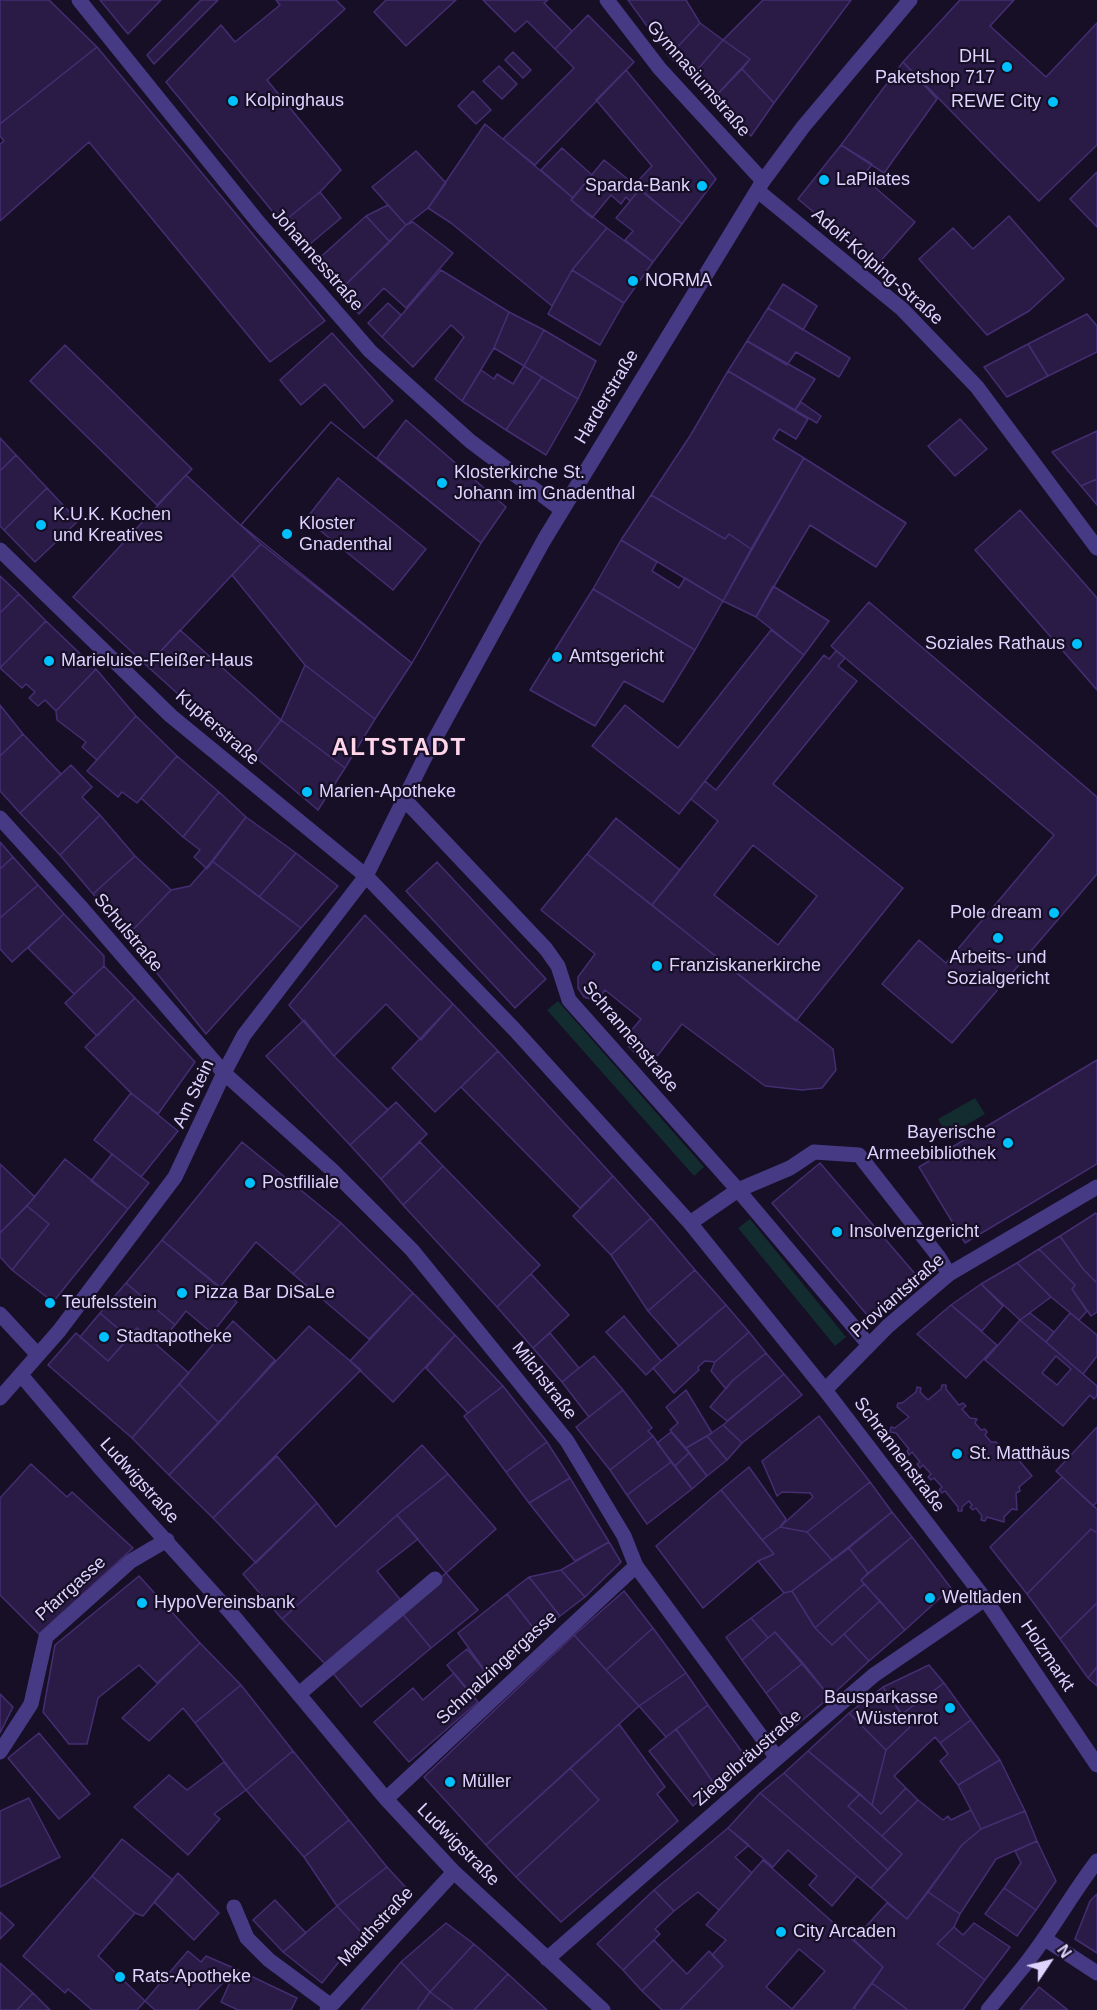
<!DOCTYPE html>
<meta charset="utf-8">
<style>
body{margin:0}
#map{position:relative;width:1097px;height:2010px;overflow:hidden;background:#160f26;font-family:Arial,sans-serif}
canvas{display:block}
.north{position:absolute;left:1019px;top:1932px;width:60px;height:60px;-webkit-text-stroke:4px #160f26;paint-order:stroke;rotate:55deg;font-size:16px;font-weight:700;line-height:24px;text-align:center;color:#dfd3ff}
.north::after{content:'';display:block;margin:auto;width:21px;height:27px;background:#dfd3ff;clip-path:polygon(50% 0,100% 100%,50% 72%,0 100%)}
</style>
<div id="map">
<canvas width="1097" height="2010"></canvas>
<div class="north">N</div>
</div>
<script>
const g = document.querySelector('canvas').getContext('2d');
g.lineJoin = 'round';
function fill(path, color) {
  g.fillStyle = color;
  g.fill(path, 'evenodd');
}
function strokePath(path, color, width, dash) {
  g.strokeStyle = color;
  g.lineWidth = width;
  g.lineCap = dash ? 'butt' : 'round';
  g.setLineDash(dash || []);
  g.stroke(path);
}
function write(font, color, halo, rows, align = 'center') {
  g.font = font + ' Arial,sans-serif';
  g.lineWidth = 4.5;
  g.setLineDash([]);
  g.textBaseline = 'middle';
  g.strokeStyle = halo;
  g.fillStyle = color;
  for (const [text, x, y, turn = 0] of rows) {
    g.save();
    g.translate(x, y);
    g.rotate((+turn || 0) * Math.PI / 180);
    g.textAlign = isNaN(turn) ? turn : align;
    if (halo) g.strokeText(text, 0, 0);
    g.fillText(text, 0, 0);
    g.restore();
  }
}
fill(new Path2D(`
 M558 1001 704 1167 694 1176 547 1010Z
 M975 1098 985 1114 947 1136 938 1119Z
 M750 1219 846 1337 835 1346 738 1228Z`), '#122c30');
const building = new Path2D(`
 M0 0H49L97 47 0 124Z
 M100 0H161L128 34Z
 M201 0H218L154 64 147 55Z
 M276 0H336L345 9 267 80 341 170 320 192 282 223 166 82 221 25 235 42 280 5Z
 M386 0H456L406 46 374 12Z
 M483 0H548L544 3 572 31 555 49 527 21 515 32Z
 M628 0H686L700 23 669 56Z
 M763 0H851L774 103 742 69 750 59 723 40Z
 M960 0H1014L990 26 1046 77 1097 23V145L1039 201 903 62Z
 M588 15 634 62 535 165 503 139 574 68 555 49Z
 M700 23 723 40 691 77 669 56Z
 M723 40 750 59 712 100 691 77Z
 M97 47 325 321 270 362 89 142 0 221V144L4 141 0 136V124Z
 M513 52 531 70 523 78 505 60Z
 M903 62 937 99 884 173 841 145Z
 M499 66 517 84 502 99 483 81Z
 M742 69 774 103 751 136 712 100Z
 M626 70 716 179 682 224 634 185 652 166 596 100Z
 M473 91 491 110 476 124 458 106Z
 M485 124 573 198 571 200 607 228 572 270 552 306 451 223 428 208Z
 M841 145 872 164 863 177 915 222 877 265 798 199Z
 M562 148 592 175 573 198 541 170Z
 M416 151 446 183 428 208 406 225 372 187Z
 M604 160 640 189 630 201 626 197 621 204 611 195 592 218 571 200Z
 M1097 172V227L1070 199Z
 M640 189 682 224 653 262 625 240 633 231 616 218Z
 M320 192 341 218 304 249 282 223Z
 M388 205 406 225 390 242 366 216Z
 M366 216 390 242 339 291 315 262Z
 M1009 216 1064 279 1029 311 987 335 919 259 953 228 973 249Z
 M413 222 453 253 406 308 384 288 359 314 339 291 406 225Z
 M607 228 653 262 624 303 572 270Z
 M441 270 509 312 494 348 462 401 435 379 464 337 451 325 413 367 382 337Z
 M572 270 624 303 600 345 548 314Z
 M783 284 817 306 803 330 768 308Z
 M388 303 401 315 382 337 368 323Z
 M768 308 850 358 839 377 796 352 787 365 747 341Z
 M509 312 544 330 524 366 494 348Z
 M1087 314 1097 326V352L1048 376 1028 344Z
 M544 330 596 361 578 399 524 366Z
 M332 333 393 401 364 428 325 384 301 405 280 380Z
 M747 341 815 379 795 410 728 371Z
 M1028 344 1048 376 1007 397 984 367Z
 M65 345 192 469 157 505 30 381Z
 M524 366 542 377 506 430 462 401 481 370 494 379 497 374 513 384Z
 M728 371 808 419 796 439 779 429 773 439 804 458 751 549 729 534 725 539 651 495 690 436Z
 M542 377 578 399 546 455 506 430Z
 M801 402 821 416 817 423 795 410Z
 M960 419 987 449 955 476 928 446Z
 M406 420 506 507 481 543 377 458Z
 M331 422 481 543 412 663 241 525ZM338 478 426 549 393 590 306 519Z
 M331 422 481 543 412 663 241 525Z
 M1097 431V479L1081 486 1052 452Z
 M0 438 16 455 0 471Z
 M16 455 47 488 4 530 0 526V471Z
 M804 458 906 523 876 567 810 525 756 617 723 601Z
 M186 475 261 544 147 666 73 597Z
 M1097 479V505L1081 486Z
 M47 488 78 521 35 562 4 530Z
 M651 495 725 539 729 534 751 549 723 601 621 540Z
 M1020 510 1097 598V690L975 550Z
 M621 540 657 562 652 571 679 588 685 578 723 601 695 650 593 589Z
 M261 544 412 663 375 719 305 665 232 575Z
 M0 576 19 594 0 613Z
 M773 586 829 621 804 655 756 617Z
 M593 589 695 650 663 702 624 681 595 726 530 690Z
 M19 594 46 621 0 668V613Z
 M869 602 1097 797V874L952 1043 882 984 919 940 946 963 1054 835 831 646Z
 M46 621 96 669 56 711 45 700 38 706 29 698 35 692 26 684 22 688 0 668Z
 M180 630 281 720 254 756 219 731 147 666Z
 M771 630 804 655 679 814 592 746 625 705 678 748Z
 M836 651 845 658 838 666 857 681 773 784 903 888 796 1021 652 905 718 821 691 799 705 781 716 790 824 655 829 659ZM753 845 817 896 778 945 714 895Z
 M305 665 375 719 345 768 281 720Z
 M96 669 136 716 97 760 82 747 86 742 57 720 56 711Z
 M0 705 23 734 0 756Z
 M136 716 177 756 137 803 122 792 118 797 87 771Z
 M281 720 345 768 318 810 254 756Z
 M23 734 61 774 20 813 0 791V756Z
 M177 756 219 792 183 837 141 798Z
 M71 765 92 787 82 797 100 815 60 855 20 813Z
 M219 792 246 817 207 869 194 857 200 850 183 837Z
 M100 815 135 856 93 894 60 855Z
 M246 817 296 853 259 897 212 861Z
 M616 818 680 870 652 905 587 854Z
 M0 842 13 857 0 869Z
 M296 853 338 886 301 928 259 897Z
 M587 854 833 1049 836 1070 822 1088 802 1090 765 1086 682 1024 658 1055 642 1060 629 1047 630 1032 641 1019 605 990 600 997 590 999 584 997 578 988V977L595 954 541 910Z
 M135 856 171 890 127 936 93 894Z
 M13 857 38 885 0 918V869Z
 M212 861 301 928 206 1034 127 936 171 890 190 886Z
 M437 862 546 979 515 1008 406 891Z
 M38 885 64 914 12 962 0 949V918Z
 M64 914 104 956V966L74 994 28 948Z
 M365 915 453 1004 421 1040 386 1004 334 1056 289 1005Z
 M104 966 135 998 97 1036 65 1003Z
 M135 998 195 1062 158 1114 131 1093 85 1047Z
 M453 1004 498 1051 435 1112 392 1068Z
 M304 1020 334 1056 388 1110 350 1145 266 1056Z
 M498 1051 613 1176 580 1208 461 1087Z
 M1097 1060V1164L965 1243 919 1167Z
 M131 1093 178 1131 141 1177 94 1140Z
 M396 1102 427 1134 381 1179 350 1145Z
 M242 1142 341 1223 293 1274 256 1242 220 1287 162 1240Z
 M420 1142 443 1166 403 1205 381 1179Z
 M112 1154 149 1183 128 1209 91 1181Z
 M65 1159 128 1209 53 1302 12 1270 49 1224 27 1206Z
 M820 1163 916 1275 868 1316 772 1203Z
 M0 1164 35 1197 0 1233Z
 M443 1166 540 1265 497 1307 403 1205Z
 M613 1176 651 1218 611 1255 573 1216Z
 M27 1206 49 1224 12 1270 0 1257V1233Z
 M1096 1213 1097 1215V1283L1083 1269 1060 1236Z
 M651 1218 695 1270 648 1311 611 1255Z
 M341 1223 413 1293 369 1339 293 1274Z
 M1060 1236 1083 1269 1097 1283V1312L1091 1316 1072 1289 1075 1285 1039 1249Z
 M162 1240 237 1302 212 1333 186 1311 175 1325 126 1283Z
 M1039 1249 1075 1285 1072 1289 1087 1311 1079 1320 1051 1297 1017 1263Z
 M1017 1263 1051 1297 1020 1320 981 1284Z
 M695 1270 726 1305 679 1346 648 1311Z
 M531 1274 569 1315 533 1348 497 1307Z
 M126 1283 175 1325 157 1345 137 1328 129 1338 100 1313Z
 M981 1284 1003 1306 982 1331 951 1305Z
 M413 1293 455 1335 393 1402 350 1361Z
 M726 1305 749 1332 715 1362 705 1361 698 1367 699 1370 674 1393 653 1368Z
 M951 1305 997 1345 966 1378 917 1334Z
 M100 1313 129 1338 108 1361 80 1337Z
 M1030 1313 1054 1332 1046 1342 1020 1320Z
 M1070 1313 1097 1335V1356L1083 1374 1046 1342Z
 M624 1316 661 1361 646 1375 606 1332Z
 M1020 1320 1097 1386V1396L1094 1399 1090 1395 1063 1426 985 1360ZM1056 1356 1071 1369 1057 1385 1042 1373Z
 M233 1321 275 1360 219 1423 179 1384Z
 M309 1326 361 1370 213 1518 169 1475Z
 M137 1328 189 1373 132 1438 48 1365 76 1333 108 1361Z
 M749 1332 766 1353 732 1381 726 1389 711 1371 715 1362Z
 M550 1333 579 1368 562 1382 533 1348Z
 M455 1335 503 1386 468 1413 426 1368Z
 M766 1353 784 1374 727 1421 710 1407 732 1381Z
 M594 1356 623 1390 589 1417 562 1382Z
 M784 1374 802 1395 742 1443 723 1425Z
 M179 1384 219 1423 169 1475 132 1438Z
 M942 1385H946V1389L959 1405 963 1403 966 1406 962 1409 970 1418 977 1419 975 1423 981 1430 985 1429 987 1432 985 1435 991 1442H996L998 1444 996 1448 1004 1458 1012 1452 1032 1476 1019 1487 1020 1491 1016 1493 1017 1510 1012 1509 1004 1517V1522L987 1517 985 1521 981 1520 982 1516 976 1508 973 1510 970 1507 972 1505 969 1501 962 1507V1511H958V1507L945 1491 942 1493 939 1490 942 1487 934 1478 931 1480 928 1477 931 1474 923 1465 920 1468 917 1464 920 1462 912 1452 909 1455 907 1451 909 1449 896 1433 890 1432 891 1427 895 1428 909 1417 897 1407 898 1403H902L916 1392 917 1387 921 1388 920 1392 928 1400 941 1389Z
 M503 1386 547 1442 506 1472 464 1416Z
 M623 1390 652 1428 648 1431 653 1436 610 1470 576 1427Z
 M686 1390 712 1433 686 1448 670 1430 678 1423 666 1407Z
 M819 1416 870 1482 807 1532 780 1527 813 1497 810 1493 782 1492 777 1496 762 1461Z
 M723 1425 742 1443 727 1460 707 1436Z
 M1097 1427V1502L1093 1506 1056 1471Z
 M671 1432 689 1453 675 1466 657 1443Z
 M653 1436 671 1462 627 1495 610 1470Z
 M707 1436 727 1460 707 1476 686 1448Z
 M547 1442 570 1478 529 1503 506 1472Z
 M422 1445 448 1474 397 1515 282 1619 243 1574 317 1503 336 1527Z
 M689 1453 707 1476 692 1489 675 1466Z
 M277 1456 317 1503 256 1563 213 1518Z
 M671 1462 692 1489 647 1524 627 1495Z
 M31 1464 67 1497 72 1492 133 1548 39 1634 0 1595V1498Z
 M749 1467 786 1519 780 1527 762 1540 721 1490Z
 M448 1474 496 1529 446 1573 397 1515Z
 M1062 1477 1097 1509V1533L1091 1529 1027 1594 990 1547Z
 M570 1478 609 1542 575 1561 529 1503Z
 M870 1482 892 1512 832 1560 807 1532Z
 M721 1490 774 1554 758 1561 703 1608 656 1546Z
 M892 1512 912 1537 868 1573 849 1548Z
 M397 1515 418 1539 377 1571 403 1603 327 1666 282 1619Z
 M780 1527 807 1532 832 1560 792 1591 784 1593 758 1561 774 1554 762 1540Z
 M1091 1529 1097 1533V1603L1060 1639 1027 1594Z
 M912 1537 951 1588 905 1630 861 1580Z
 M609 1542 621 1562 585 1597 561 1570Z
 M849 1548 868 1573 861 1580 864 1584 815 1628 792 1591Z
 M561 1570 585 1597 560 1616 529 1577Z
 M446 1573 478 1610 431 1648 402 1613Z
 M139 1576 200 1643 157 1683 139 1665 98 1698 87 1744H69L43 1712 55 1645Z
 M529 1577 560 1616 538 1634 507 1594Z
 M864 1584 880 1601 832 1645 815 1628Z
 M624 1591 653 1628 606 1670 574 1635Z
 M792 1591 815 1628 832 1645 844 1634 869 1661 830 1697 775 1632 768 1638 751 1618 784 1593Z
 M507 1594 538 1634 488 1675 458 1633Z
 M880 1601 905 1630 869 1661 844 1634Z
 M1097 1603V1667L1088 1678 1060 1639Z
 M402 1613 431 1648 361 1707 332 1672Z
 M751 1618 768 1638 742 1660 726 1637Z
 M653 1628 686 1673 639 1706 606 1670Z
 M775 1632 803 1663 766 1693 742 1660Z
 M574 1635 639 1706 486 1845 424 1777Z
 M200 1643 241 1685 195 1723 183 1708 149 1741 122 1718Z
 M467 1649 488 1675 468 1691 447 1665Z
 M803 1663 830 1697 792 1729 766 1693Z
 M929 1665 944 1683 902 1714 883 1687Z
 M1097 1667V1686L1088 1678Z
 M454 1673 478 1702 409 1762 374 1722 413 1688 423 1700Z
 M686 1673 708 1705 666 1737 639 1706Z
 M944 1683 971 1720 940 1743 935 1737 894 1776 906 1788 881 1814 872 1805 886 1750 910 1727 902 1714Z
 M241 1685 293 1751 246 1790 195 1723Z
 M883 1687 910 1727 886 1750 849 1713Z
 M0 1694 13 1707 0 1733Z
 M708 1705 745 1756 715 1785 676 1729Z
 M849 1713 886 1750 872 1805 808 1751Z
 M971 1720 1000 1760 958 1785 940 1761 948 1754 940 1743Z
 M619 1724 665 1787 657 1794 678 1821 561 1922 516 1877 599 1800 570 1768Z
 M676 1729 715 1785 693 1806 649 1751Z
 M39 1733 90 1794 59 1819 8 1758Z
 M293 1751 349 1820 304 1857 246 1790Z
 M808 1751 860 1794 848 1806 902 1854 888 1870 784 1773Z
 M1000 1760 1025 1811 981 1829 958 1785Z
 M224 1762 246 1790 214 1814 220 1819 188 1855 134 1807 169 1775 187 1790Z
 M570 1768 599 1800 516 1877 486 1845Z
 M784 1773 888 1870 871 1888 760 1793Z
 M906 1788 918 1800 882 1836 848 1806 860 1794 881 1814Z
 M760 1793 857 1876 832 1906 809 1885 817 1876 788 1850 773 1867 728 1828Z
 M29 1798 60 1857 0 1887V1811Z
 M918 1800 943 1820 948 1816 951 1820 971 1810 981 1829 962 1845 907 1919 871 1888 902 1854 882 1836Z
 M1025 1811 1037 1841 996 1859 960 1914 928 1892 962 1845 981 1829Z
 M349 1820 387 1867 337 1906 304 1857Z
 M728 1828 749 1845 735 1857 752 1873 719 1910 698 1892 674 1911 654 1890Z
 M122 1839 173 1880 143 1916 135 1913 92 1876Z
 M1037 1841 1056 1881 1036 1910 1004 1888 1021 1863 1015 1851Z
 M763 1860 883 1967 852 2010H680L723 1966 712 1955 726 1940 706 1925ZM799 1949 825 1971 792 2009 766 1987Z
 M387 1867 410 1892 362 1933 337 1906Z
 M178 1873 219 1913 194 1940 154 1902Z
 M92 1876 135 1913 98 1956 145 2001 137 2010H92L68 1989 65 1993 23 1956Z
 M1004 1888 1036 1910 1017 1936 985 1914Z
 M654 1890 674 1911 655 1929 660 1934 623 1970 597 1944Z
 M928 1892 960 1914 954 1927 937 1944 985 1980 963 2010H908L872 1983 883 1967 854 1940 887 1903 907 1919Z
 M1097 1894V1953L1075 1939 1090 1901Z
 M275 1900 306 1933 283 1952 253 1920Z
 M337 1906 362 1933 322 1983 283 1952Z
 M0 1912 14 1925 0 1939Z
 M446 1923 474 1944 430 1992 401 1962Z
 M974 1923 1010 1947 985 1980 937 1944 954 1927 963 1935Z
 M654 1940 673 1960 642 1991 623 1970Z
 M474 1944 508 1974 474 2010H454L430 1992Z
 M188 1951 201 1962 206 1956 236 1969 197 2010H155L145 2001Z
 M709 1951 723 1966 680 2010H662L642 1991 673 1960 687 1974Z
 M401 1962 430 1992 417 2010H361Z
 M0 1963 33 1993 17 2010H0Z
 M236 1969 297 1998 291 2010H238L221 2002Z
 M508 1974 547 2010H474Z
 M872 1983 908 2010H856L854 2008Z
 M1039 1987 1068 2010H1020Z
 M430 1992 454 2010H417Z
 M33 1993 50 2010H17Z`);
fill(building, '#2a1b46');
strokePath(building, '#452d72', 1.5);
strokePath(new Path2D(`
 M738 1190 790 1168 814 1152 859 1155 938 1256 949 1274
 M0 1314 38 1355
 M21 1375 100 1468 231 1613 386 1799 454 1872 603 2010
 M0 1398 59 1331 175 1177 224 1073
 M299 1694 435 1579
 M0 1752 31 1704 46 1637 131 1561 167 1540
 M386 1799 623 1578
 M234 1907 247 1938 269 1960 330 2005
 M547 1959 768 1766
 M327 2010 454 1872
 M988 2010 1024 1966`), '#473a84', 15);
strokePath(new Path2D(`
 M79 0 258 222 370 351 470 441 562 510
 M607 0 660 69 763 181
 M758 191 902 309 977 387 1097 548
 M0 550 171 716 366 876 514 1029 690 1223 825 1390 985 1599 1097 1765
 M404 799 546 949 558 966 569 1000 738 1190 869 1345
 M0 818 79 905 224 1073 332 1170 412 1250 567 1441 624 1536 636 1566 777 1758
 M224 1073 244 1035 366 876 424 759 544 540 763 181 803 127 910 0
 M690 1223 738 1190
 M825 1390 888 1326 949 1274 1097 1187
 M623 1578 636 1566
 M768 1766 874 1675 985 1599
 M1045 1939 1097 1973
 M1024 1966C1051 1932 1071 1895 1097 1861`), '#473a84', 15);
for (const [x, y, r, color] of [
 [1007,67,6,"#00c1fe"],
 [233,101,6,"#00c1fe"],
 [1053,102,6,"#00c1fe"],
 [824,180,6,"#00c1fe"],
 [702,186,6,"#00c1fe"],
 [633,281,6,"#00c1fe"],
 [442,483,6,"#00c1fe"],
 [41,525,6,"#00c1fe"],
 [287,534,6,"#00c1fe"],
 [1077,644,6,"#00c1fe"],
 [557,657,6,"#00c1fe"],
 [49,661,6,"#00c1fe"],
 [307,792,6,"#00c1fe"],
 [1054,913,6,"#00c1fe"],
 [998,938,6,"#00c1fe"],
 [657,966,6,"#00c1fe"],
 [1008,1143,6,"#00c1fe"],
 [250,1183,6,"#00c1fe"],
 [837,1232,6,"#00c1fe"],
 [182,1293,6,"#00c1fe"],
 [50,1303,6,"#00c1fe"],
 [104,1337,6,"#00c1fe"],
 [957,1454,6,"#00c1fe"],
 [930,1598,6,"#00c1fe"],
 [142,1603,6,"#00c1fe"],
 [950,1708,6,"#00c1fe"],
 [450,1782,6,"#00c1fe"],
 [781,1932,6,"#00c1fe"],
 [120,1977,6,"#00c1fe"]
]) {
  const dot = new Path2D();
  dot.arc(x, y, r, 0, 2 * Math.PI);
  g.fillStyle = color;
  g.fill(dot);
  strokePath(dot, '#160f26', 2);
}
write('18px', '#dfd3ff', '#160f26', [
 ["DHL",995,57,"right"],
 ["Paketshop 717",995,78,"right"],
 ["Kolpinghaus",245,101],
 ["REWE City",1041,102,"right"],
 ["LaPilates",836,180],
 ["Sparda-Bank",690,186,"right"],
 ["NORMA",645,281],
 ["Klosterkirche St.",454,473],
 ["Johann im Gnadenthal",454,494],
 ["K.U.K. Kochen",53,515],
 ["und Kreatives",53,536],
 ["Kloster",299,524],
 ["Gnadenthal",299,545],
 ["Soziales Rathaus",1065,644,"right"],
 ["Amtsgericht",569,657],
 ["Marieluise-Fleißer-Haus",61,661],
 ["Marien-Apotheke",319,792],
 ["Pole dream",1042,913,"right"],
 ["Arbeits- und",998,958,"center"],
 ["Sozialgericht",998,979,"center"],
 ["Franziskanerkirche",669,966],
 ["Bayerische",996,1133,"right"],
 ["Armeebibliothek",996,1154,"right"],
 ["Postfiliale",262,1183],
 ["Insolvenzgericht",849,1232],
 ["Pizza Bar DiSaLe",194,1293],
 ["Teufelsstein",62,1303],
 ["Stadtapotheke",116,1337],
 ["St. Matthäus",969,1454],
 ["Weltladen",942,1598],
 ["HypoVereinsbank",154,1603],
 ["Bausparkasse",938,1698,"right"],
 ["Wüstenrot",938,1719,"right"],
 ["Müller",462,1782],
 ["City Arcaden",793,1932],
 ["Rats-Apotheke",132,1977]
], 'left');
write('18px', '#dfd3ff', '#160f26', [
 ["Gymnasiumstraße",698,79,49],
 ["Johannesstraße",317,260,49],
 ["Adolf-Kolping-Straße",877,267,41],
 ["Harderstraße",607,397,-59],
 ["Kupferstraße",217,728,41],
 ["Schulstraße",128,933,50],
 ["Schrannenstraße",630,1037,50],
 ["Am Stein",194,1094,-65],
 ["Proviantstraße",898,1296,-41],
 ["Milchstraße",544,1381,52],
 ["Schrannenstraße",899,1455,53],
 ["Ludwigstraße",139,1481,48],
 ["Pfarrgasse",71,1589,-42],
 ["Holzmarkt",1047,1656,56],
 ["Schmalzingergasse",497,1668,-43],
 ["Ziegelbräustraße",748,1758,-41],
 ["Ludwigstraße",458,1845,45],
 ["Mauthstraße",376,1927,-47]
]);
g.letterSpacing = '1.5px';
write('bold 24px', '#ffd5ea', '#160f26', [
 ["ALTSTADT",399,748]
]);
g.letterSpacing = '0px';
</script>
